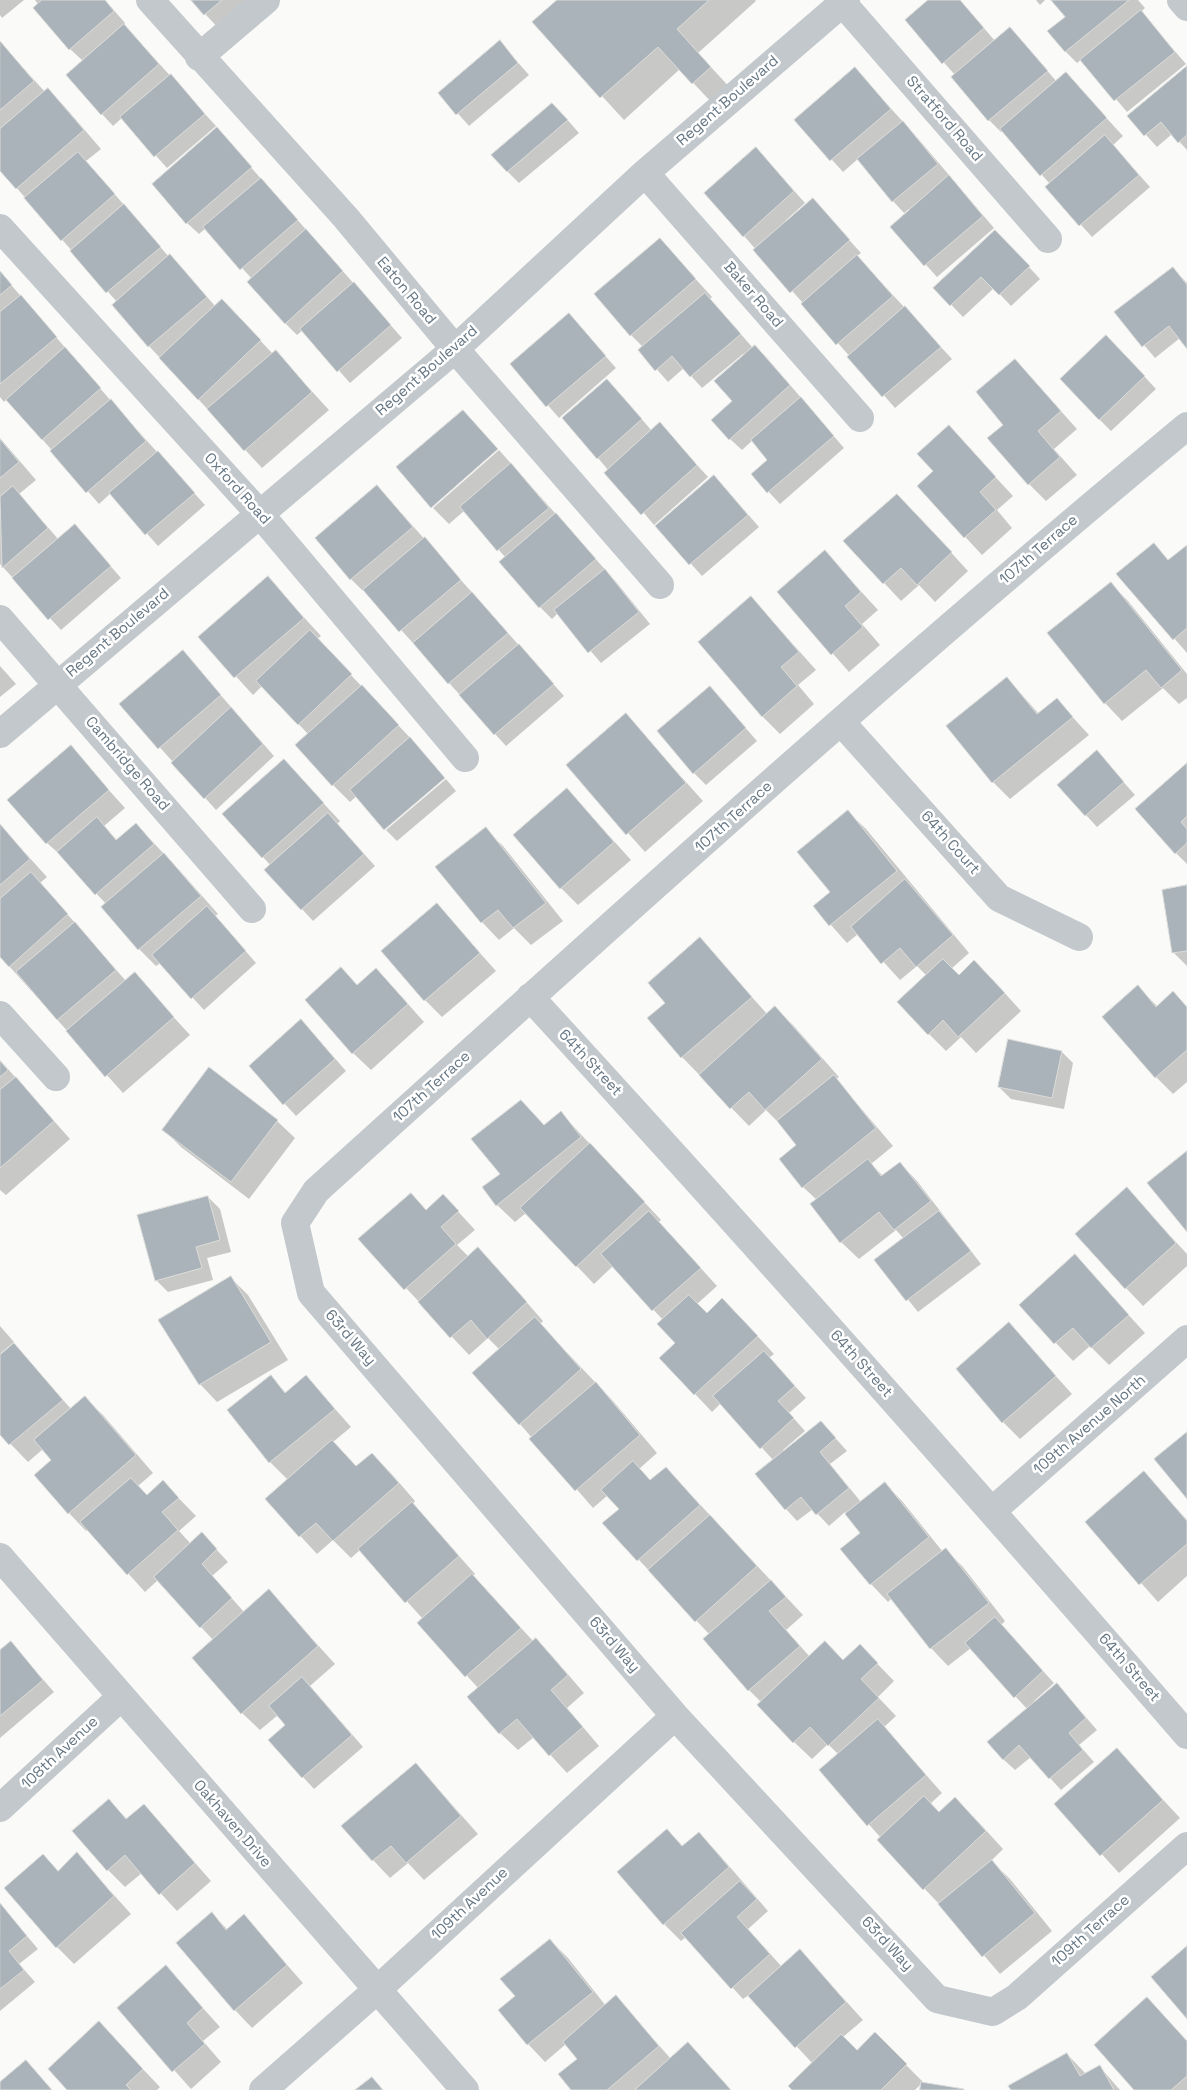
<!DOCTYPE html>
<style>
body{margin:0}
canvas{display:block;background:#fafaf8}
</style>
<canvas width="1187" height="2090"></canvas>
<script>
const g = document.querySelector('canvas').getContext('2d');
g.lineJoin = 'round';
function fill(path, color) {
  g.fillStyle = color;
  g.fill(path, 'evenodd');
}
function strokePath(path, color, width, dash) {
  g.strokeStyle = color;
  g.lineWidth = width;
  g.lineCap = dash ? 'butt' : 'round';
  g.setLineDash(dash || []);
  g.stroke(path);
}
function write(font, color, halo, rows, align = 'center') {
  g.font = font + ' "Space Grotesk",sans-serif';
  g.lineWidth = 5;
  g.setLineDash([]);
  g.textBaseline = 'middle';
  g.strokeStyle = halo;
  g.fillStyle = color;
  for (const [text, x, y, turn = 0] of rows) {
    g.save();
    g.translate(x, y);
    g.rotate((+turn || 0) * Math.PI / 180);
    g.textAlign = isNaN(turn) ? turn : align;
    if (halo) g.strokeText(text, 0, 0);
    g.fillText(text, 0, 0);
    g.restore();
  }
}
fill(new Path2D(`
 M0 0H24L2 18 0 15Z
 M35 0H105L125 23 124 25 216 126 167 168 122 118 113 126 102 114 83 61 70 49Z
 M192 0H259L222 32Z
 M559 0H755L756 1 698 53 733 91 715 106 680 69 624 120 534 22Z
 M930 0H960L995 41 1010 28 1057 82 1066 74 1123 136 1113 145 1150 187 1092 237 1047 187 1050 184 1003 131 1001 132 989 120 952 77 955 75 906 20Z
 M1036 0H1045L1040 5Z
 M1053 0H1138L1145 8 1141 12 1186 64 1127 112 1082 59 1077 63 1065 51 1066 17Z
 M0 42 45 92 48 90 65 107 101 149 86 161 169 257 182 268 215 306 239 318 273 354 276 352 329 410 262 468 149 346 114 305 117 302 0 169Z
 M500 42 529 75 469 126 440 93Z
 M1187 67V150L1172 134 1157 147 1129 116Z
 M855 69 915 135 994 228 937 277 892 227 910 211 909 209 904 213 893 201 859 158 843 172 796 120Z
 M564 116 579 133 519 183 507 171Z
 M217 129 402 338 350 383 303 330 297 335 285 323 252 279 206 228 199 234 187 223Z
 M756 148 805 203 785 221 786 223 813 200 861 253 857 256 952 359 895 408 744 236Z
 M660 240 712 297 710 299 753 348 755 346 767 358 844 448 780 504 752 474 769 460 753 440 742 450 730 439 733 401 745 356 743 354 702 388 684 368 668 382 640 350 643 347 631 335Z
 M1007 243 1040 279 1011 306 994 288 963 317 935 288Z
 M1173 268 1187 283V348L1180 338 1155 358 1116 312Z
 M0 272 111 401 205 505 158 546 111 493 99 504 7 399 4 402 0 397Z
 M569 315 616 368 559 418 512 364Z
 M1118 348 1156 389 1111 431 1099 419Z
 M1015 360 1077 429 1054 449 1077 475 1046 501 1029 484 1005 425Z
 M619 393 652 431 660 424 708 477 654 525 598 458Z
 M949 427 1013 496 997 510 1012 528 982 555 918 486 934 471Z
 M0 438 36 480 19 494 59 540 86 538 121 578 61 630 0 564Z
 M499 450 617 583 650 624 601 663 558 613 552 619 540 607 501 562 506 558 464 511 449 524 433 508Z
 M725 488 759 527 702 576 657 526Z
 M388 498 564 696 506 746 365 590 363 591 351 579 317 538Z
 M915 513 968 571 935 602 919 585 901 601 845 541Z
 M1154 545 1169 561 1187 547V653L1118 574Z
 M825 552 878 610 862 624 880 645 849 672 779 592Z
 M268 578 321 636 317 639 415 743 350 802 333 785 309 735 262 686 253 695 200 637Z
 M1111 584 1128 601 1187 674V698L1179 704 1163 688 1122 721 1105 703 1049 634Z
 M751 597 816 670 798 685 814 704 780 734 762 716Z
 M182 651 274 756 216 810 121 704Z
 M0 666 16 684 0 697Z
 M1007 678 1039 714 1057 700 1089 735 1010 799 993 782Z
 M710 687 757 741 706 785 694 773Z
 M626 715 703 801 645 852 567 765Z
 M70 747 125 808 104 826 117 840 136 824 181 872 218 914 215 916 256 963 204 1010 161 963 156 966 139 949 106 904 65 859 47 843Z
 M1097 752 1135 795 1097 827 1086 815Z
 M284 761 340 821 337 824 375 866 313 921 266 870 271 866 263 857Z
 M1187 764V864L1176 853Z
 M446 779 456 791 397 841 386 830Z
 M567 789 631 860 578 905 561 888Z
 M848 812 866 829 969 953 951 969 959 976 992 979 1021 1011 976 1053 961 1037 946 1051 929 1034 927 976 917 966 900 980 858 934 847 943 815 907 831 893Z
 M0 825 47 877 40 883 126 981 134 974 190 1035 123 1093 0 956Z
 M485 829 503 846 563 921 531 945 514 928 499 940 482 922 437 867Z
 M1187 887V966L1174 953Z
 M437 905 496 971 442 1017 425 1000Z
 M700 939 768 1015 775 1008 793 1025 839 1077 836 1079 893 1146 871 1164 883 1176 900 1163 917 1181 981 1264 918 1312 876 1260 904 1239 896 1230 859 1259 841 1242 817 1200 803 1187 798 1145 782 1126 766 1110 749 1126 682 1057 666 1003Z
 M341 969 358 986 393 987 424 1022 371 1070 353 1053Z
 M1138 987 1158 1007 1173 993 1187 1007V1082L1173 1094 1156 1077Z
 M313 1033 346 1071 296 1116 250 1066Z
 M1062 1052 1073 1063 1064 1109 1011 1099 999 1087Z
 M0 1060 70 1139 6 1195 0 1190Z
 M209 1069 277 1121 295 1138 249 1199 181 1147 164 1130Z
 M561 1113 661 1220 659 1222 717 1286 697 1304 707 1315 740 1317 774 1354 769 1358 806 1398 789 1413 805 1431 783 1450 784 1452 821 1422 847 1451 830 1464 861 1502 885 1484 902 1501 943 1552 946 1550 963 1567 1005 1621 1001 1625 1054 1683 1034 1701 1036 1703 1068 1697 1097 1730 1079 1745 1094 1762 1061 1790 1031 1757 1015 1770 1003 1759 1028 1710 971 1648 948 1666 931 1648 892 1598 888 1602 871 1584 862 1533 845 1512 829 1526 813 1509 797 1521 786 1509 774 1461 721 1403 712 1412 661 1358 677 1343 663 1320 613 1266 594 1284 526 1213 515 1222 497 1205 501 1175 544 1126Z
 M1127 1189 1187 1254V1266L1143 1306 1126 1288Z
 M411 1194 427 1211 443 1195 475 1230 457 1245 469 1257 495 1266 543 1321 540 1324 613 1401 657 1453 639 1469 651 1481 666 1468 803 1615 786 1630 810 1657 844 1661 860 1646 894 1681 878 1697 896 1716 884 1727 942 1793 930 1804 940 1814 973 1816 1003 1849 991 1861 1010 1879 1052 1931 1000 1974 942 1907 878 1840 881 1838 821 1770 839 1755 828 1744 812 1759 794 1742 759 1705 762 1703 749 1690 710 1635 604 1523 620 1509 608 1495 593 1508 520 1424 500 1350 488 1338 469 1355 360 1239Z
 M208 1197 220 1209 231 1252 207 1258 213 1280 168 1292 156 1280Z
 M1075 1256 1145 1333 1109 1365 1090 1346 1073 1361 1020 1305Z
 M231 1278 248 1295 288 1360 217 1402 200 1384Z
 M1009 1324 1072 1394 1020 1439 1003 1422Z
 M0 1326 14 1342 1 1353 2 1355 14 1345 72 1410 85 1398 103 1415 153 1473 138 1486 148 1496 163 1482 196 1516 179 1531 191 1544 202 1534 228 1562 212 1576 244 1612 269 1591 335 1664 310 1686 363 1747 314 1789 303 1777 287 1725 278 1715 260 1730 242 1713 213 1640 158 1580 145 1592 88 1529 86 1531 69 1513 36 1475 53 1460 43 1449 28 1462 0 1433Z
 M306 1376 351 1427 333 1442 357 1467 372 1455 390 1472 415 1501 413 1504 475 1574 473 1576 534 1642 536 1640 553 1657 584 1693 567 1708 599 1746 567 1773 534 1737 518 1750 500 1733 469 1697 479 1689 419 1623 423 1619 360 1550 351 1558 333 1540 317 1554 266 1499 288 1480 270 1462V1377L286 1393Z
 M1144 1472 1187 1520V1576L1158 1602 1087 1522Z
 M11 1643 54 1692 0 1738V1652Z
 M1117 1750 1180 1818 1119 1873 1056 1804Z
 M416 1764 478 1834 424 1880 408 1863 390 1878 373 1860Z
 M109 1801 128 1820 144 1805 211 1881 177 1911 142 1873 125 1887 108 1870Z
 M667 1831 684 1847 699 1834 716 1851 768 1911 748 1929 782 1967 817 1969 863 2020 843 2037 857 2051 875 2034 923 2082 915 2090H794L813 2064 749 1995 743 1999 686 1937 681 1941 664 1924Z
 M77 1854 131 1914 74 1964 57 1947 58 1872Z
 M0 1904 38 1949 19 1964 35 1982 0 2011Z
 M212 1914 228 1930 244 1916 303 1983 252 2028 235 2010Z
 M550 1940 568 1958 606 2006 616 1997 671 2059 688 2044 731 2090H573L578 2059 566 2044 545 2062 528 2044 516 1997Z
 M166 1967 220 2027 203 2041 221 2062 191 2089 119 2008Z
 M1147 1999 1187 2041V2090H1136Z
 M116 2041 160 2087 157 2090H69Z
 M1067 2054 1086 2074 1100 2067 1120 2090H1012Z`), '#0003');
const building = new Path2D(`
 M42 0H105L114 11 69 50 33 8Z
 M191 0H222L204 15Z
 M557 0H709L677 29 711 67 692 84 658 47 600 98 532 22Z
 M928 0H960L984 28 942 64 905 20Z
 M1051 0H1129L1065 52 1047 31 1065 17Z
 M1141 10 1175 52 1114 101 1080 60Z
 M124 24 159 64 101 115 66 75Z
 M1010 27 1048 71 988 121 951 77Z
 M500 40 518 63 456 115 438 93Z
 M0 41 34 81 0 110Z
 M1187 66V135L1178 143 1161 122 1144 136 1127 116Z
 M855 67 891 109 830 161 794 120Z
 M1066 72 1107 118 1040 176 1000 129Z
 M171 74 205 114 154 157 120 117Z
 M48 88 84 130 16 189 0 171V129Z
 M552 103 568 120 507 172 491 155Z
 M903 121 938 164 892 202 857 159Z
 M217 127 252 167 186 224 152 184Z
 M1105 135 1139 175 1079 226 1045 187Z
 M756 147 794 191 743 237 704 193Z
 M78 152 115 194 61 241 24 198Z
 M949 175 983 216 924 266 890 227Z
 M261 178 298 220 240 270 203 227Z
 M813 198 850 240 790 293 753 250Z
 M124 204 161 247 106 293 70 251Z
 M306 229 343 271 285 324 247 282Z
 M995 230 1030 266 999 295 981 277 950 306 933 288Z
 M660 238 696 279 630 336 594 294Z
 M170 254 207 297 148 347 112 305Z
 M857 255 893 296 836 345 801 304Z
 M1173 267 1187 285V349L1169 326 1142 347 1114 312Z
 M0 271 12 285 0 295Z
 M354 282 391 325 337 372 300 329Z
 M705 293 741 334 690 377 672 356 655 371 638 350Z
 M21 295 57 337 0 384V312Z
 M222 299 261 340 198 400 159 358Z
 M905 306 941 347 882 397 847 357Z
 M569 313 606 356 546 407 510 364Z
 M1106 335 1145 376 1099 420 1060 379Z
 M755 345 790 385 729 440 711 420 732 401 714 381Z
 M65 347 101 388 42 440 6 400Z
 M276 350 312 392 244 451 207 409Z
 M1015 359 1061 411 1038 431 1060 457 1028 485 987 438 1003 425 976 392Z
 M607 379 642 419 597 459 562 418Z
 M801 397 834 436 767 493 751 474 767 460 751 440Z
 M111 399 146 441 86 493 50 451Z
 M463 410 498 449 431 508 396 467Z
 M660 422 697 465 641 515 604 473Z
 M949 425 996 477 980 492 996 510 964 538 917 486 933 471 917 454Z
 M0 439 19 462 0 478Z
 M158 451 195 493 145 535 109 493Z
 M511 463 549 508 497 551 460 507Z
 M714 475 748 515 689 565 655 526Z
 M377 485 413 527 350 580 315 538Z
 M13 486 48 528 2 568 0 497Z
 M897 494 952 552 917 585 901 568 883 584 843 541Z
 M556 513 596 559 539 608 499 562Z
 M75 524 111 566 48 620 12 578Z
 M425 537 461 580 399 632 363 590Z
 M1154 543 1168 560 1187 545V628L1173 640 1116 574Z
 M825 550 861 592 845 606 863 627 831 655 777 592Z
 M605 569 639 612 588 653 554 610Z
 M268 576 304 618 234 678 198 637Z
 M1111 582 1182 670 1161 688 1146 670 1104 704 1047 633Z
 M472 592 508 633 448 684 413 643Z
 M751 596 799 652 781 667 797 686 762 717 698 642Z
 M310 630 352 674 298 725 256 681Z
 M519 644 554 684 494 735 459 695Z
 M183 650 221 695 158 749 119 704Z
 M1007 677 1037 714 1057 698 1073 717 992 783 946 726Z
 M362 685 399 725 332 786 295 745Z
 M710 686 746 728 693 774 657 731Z
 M231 707 263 744 204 799 171 763Z
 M626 713 686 783 626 835 566 765Z
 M410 737 445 778 384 830 350 790Z
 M71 745 109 790 46 844 7 800Z
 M1097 750 1124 782 1085 816 1057 785Z
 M284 759 324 803 262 858 222 814Z
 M1187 763V816L1181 822 1187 829V843L1175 854 1135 809Z
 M567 788 614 842 560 889 513 835Z
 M848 810 897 871 829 926 813 906 830 892 797 852Z
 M328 813 364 854 301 910 264 870Z
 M97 817 116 840 136 823 154 844 95 895 57 852Z
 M0 824 30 859 0 885Z
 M486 827 546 903 513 928 498 910 481 923 435 867Z
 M164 853 201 896 138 950 101 907Z
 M31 872 68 914 9 967 0 957V899Z
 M905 879 953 935 916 967 900 948 881 964 851 927Z
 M1187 885V951L1172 953 1162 890Z
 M437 903 480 953 424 1001 381 951Z
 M207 906 246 951 191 999 152 955Z
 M75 922 116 970 57 1020 16 972Z
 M700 937 752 997 681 1058 647 1018 665 1003 648 983Z
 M943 959 959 975 974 960 1005 993 958 1037 943 1020 928 1035 897 1002Z
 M341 967 357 985 376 968 408 1004 352 1054 305 1000Z
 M135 972 174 1017 105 1077 66 1031Z
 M1138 985 1156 1007 1173 991 1187 1007V1050L1155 1078 1102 1017Z
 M775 1006 822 1059 765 1110 749 1092 730 1109 699 1075Z
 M301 1019 335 1059 283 1105 249 1066Z
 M1008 1039 1062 1051 1052 1098 998 1087Z
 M0 1061 8 1070 0 1077Z
 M209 1067 278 1120 231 1182 162 1130Z
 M834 1075 876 1128 802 1188 779 1159 796 1145 777 1121Z
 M16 1077 54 1121 0 1168V1090Z
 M521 1100 544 1125 561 1111 581 1137 496 1206 482 1187 500 1174 471 1139Z
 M590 1143 645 1202 576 1267 520 1208Z
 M1187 1151V1232L1147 1183Z
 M868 1159 881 1176 900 1162 931 1201 894 1230 879 1212 840 1243 810 1204Z
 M1127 1187 1176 1243 1125 1289 1075 1234Z
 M411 1193 426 1210 443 1194 459 1211 441 1227 456 1244 404 1290 358 1239Z
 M208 1196 220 1240 196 1247 202 1268 155 1281 137 1215Z
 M649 1211 701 1268 652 1311 601 1254Z
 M939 1211 971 1251 906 1301 874 1260Z
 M478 1247 527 1302 487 1339 471 1320 450 1338 418 1302Z
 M1075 1254 1129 1315 1091 1348 1073 1328 1054 1344 1019 1305Z
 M231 1276 271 1342 199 1385 158 1320Z
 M689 1295 707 1313 722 1298 758 1336 694 1395 659 1358 675 1343 657 1324Z
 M535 1317 581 1369 519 1425 472 1373Z
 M1009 1322 1056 1376 1002 1423 956 1369Z
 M14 1343 63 1400 9 1445 0 1435V1355Z
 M764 1351 795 1386 778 1401 794 1418 760 1449 713 1396Z
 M271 1375 285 1393 306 1375 335 1409 269 1463 227 1410Z
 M596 1382 640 1435 575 1491 529 1439Z
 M85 1396 136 1455 68 1514 34 1475 51 1460 34 1440Z
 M821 1421 836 1438 820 1452 849 1488 816 1515 801 1497 785 1510 755 1474Z
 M1187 1432V1499L1154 1459Z
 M332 1440 356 1466 372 1453 399 1483 333 1541 316 1523 299 1537 265 1499Z
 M633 1461 650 1480 666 1467 700 1505 637 1561 602 1523 619 1509 601 1490Z
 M1144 1471 1187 1521V1544L1139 1585 1085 1522Z
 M131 1478 147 1495 163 1480 179 1498 162 1512 178 1530 127 1575 80 1522Z
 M885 1482 929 1537 870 1585 840 1549 860 1533 845 1514Z
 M412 1502 459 1556 405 1603 358 1549Z
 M710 1515 757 1566 695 1622 648 1570Z
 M202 1532 217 1549 202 1564 232 1598 200 1628 154 1577Z
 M946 1548 989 1603 930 1649 887 1594Z
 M472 1574 521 1628 465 1677 417 1623Z
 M771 1580 786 1597 769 1611 800 1646 748 1691 703 1639Z
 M269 1589 318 1646 241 1714 192 1658Z
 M995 1617 1043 1671 1014 1698 965 1643Z
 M536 1638 568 1675 551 1690 583 1727 549 1756 517 1719 499 1734 467 1697Z
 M11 1641 43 1680 0 1716V1650Z
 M825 1641 843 1660 860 1644 878 1663 861 1679 879 1698 828 1746 810 1727 793 1743 757 1705Z
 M302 1677 352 1735 302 1778 268 1740 285 1725 269 1706Z
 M1057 1683 1086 1718 1069 1733 1083 1750 1049 1779 1019 1745 1003 1760 987 1742Z
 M878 1719 926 1775 867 1826 819 1770Z
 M1117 1748 1163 1800 1100 1856 1054 1804Z
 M416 1763 461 1816 406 1863 391 1846 372 1861 341 1826Z
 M924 1796 939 1812 955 1797 986 1831 923 1890 877 1840Z
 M109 1799 126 1819 144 1804 195 1863 159 1895 125 1855 107 1871 72 1831Z
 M667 1829 682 1846 699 1832 729 1867 663 1925 617 1872Z
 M77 1852 114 1896 56 1948 4 1888 43 1854 58 1871Z
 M992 1860 1035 1913 982 1957 938 1904Z
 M740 1881 757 1899 737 1917 770 1954 731 1989 681 1933Z
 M0 1903 27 1936 9 1951 24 1970 0 1989Z
 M212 1912 226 1930 244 1914 287 1965 234 2011 176 1943Z
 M550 1939 593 1992 527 2045 498 2010 515 1996 500 1979Z
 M1187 1946V2019L1151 1977Z
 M800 1949 846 2002 795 2048 748 1996Z
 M166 1965 203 2008 187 2023 205 2044 172 2072 117 2008Z
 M616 1995 659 2046 607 2090H571L558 2074 577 2059 563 2042Z
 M1147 1997 1187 2041V2076L1171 2090H1134L1094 2045Z
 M99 2021 143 2069 126 2085 131 2090H67L48 2069Z
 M875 2032 907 2064 881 2090H792L788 2086 841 2034 857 2050Z
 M688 2042 731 2090H635Z
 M1067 2053 1080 2076 1100 2065 1114 2090H1011L1008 2086Z
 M26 2060 52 2090H0V2082Z
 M372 2077 383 2090H355Z
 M921 2082 964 2089V2090H920Z`);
fill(building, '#aab3b9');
strokePath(building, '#dcdcda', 1);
strokePath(new Path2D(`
 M150 0 346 218 455 349 660 585
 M840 0 1048 239
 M1181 0 1187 7
 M199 57 266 0
 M645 173 860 418
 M0 228 259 513 465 758
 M1187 426C889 672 603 932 316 1191L295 1223 311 1293 675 1716 937 1999 993 2012 1017 1997 1187 1846
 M0 619 252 909
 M841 722 999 898 1079 937
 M0 734 455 349 645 173 846 0
 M530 997C753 1240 971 1486 1187 1735
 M0 1015 56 1077
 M992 1511 1187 1339
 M0 1557 465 2090
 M0 1808 121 1697
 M263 2090 378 1989 675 1716`), '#c3c8cc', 28);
write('15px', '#657683', '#fff', [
 ["Regent Boulevard",728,101,-41],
 ["Stratford Road",944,119,49],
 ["Eaton Road",406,291,50],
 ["Baker Road",753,295,49],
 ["Regent Boulevard",427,371,-41],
 ["Oxford Road",237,489,48],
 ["107th Terrace",1039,550,-41],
 ["Regent Boulevard",118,633,-40],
 ["Cambridge Road",127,764,49],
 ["107th Terrace",734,817,-42],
 ["64th Court",950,843,48],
 ["64th Street",590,1063,47],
 ["107th Terrace",432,1087,-42],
 ["63rd Way",350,1338,49],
 ["64th Street",861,1364,48],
 ["109th Avenue North",1090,1425,-41],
 ["63rd Way",614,1645,49],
 ["64th Street",1129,1668,49],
 ["108th Avenue",60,1753,-43],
 ["Oakhaven Drive",232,1824,49],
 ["109th Avenue",470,1904,-43],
 ["109th Terrace",1091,1931,-42],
 ["63rd Way",887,1944,47]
]);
</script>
